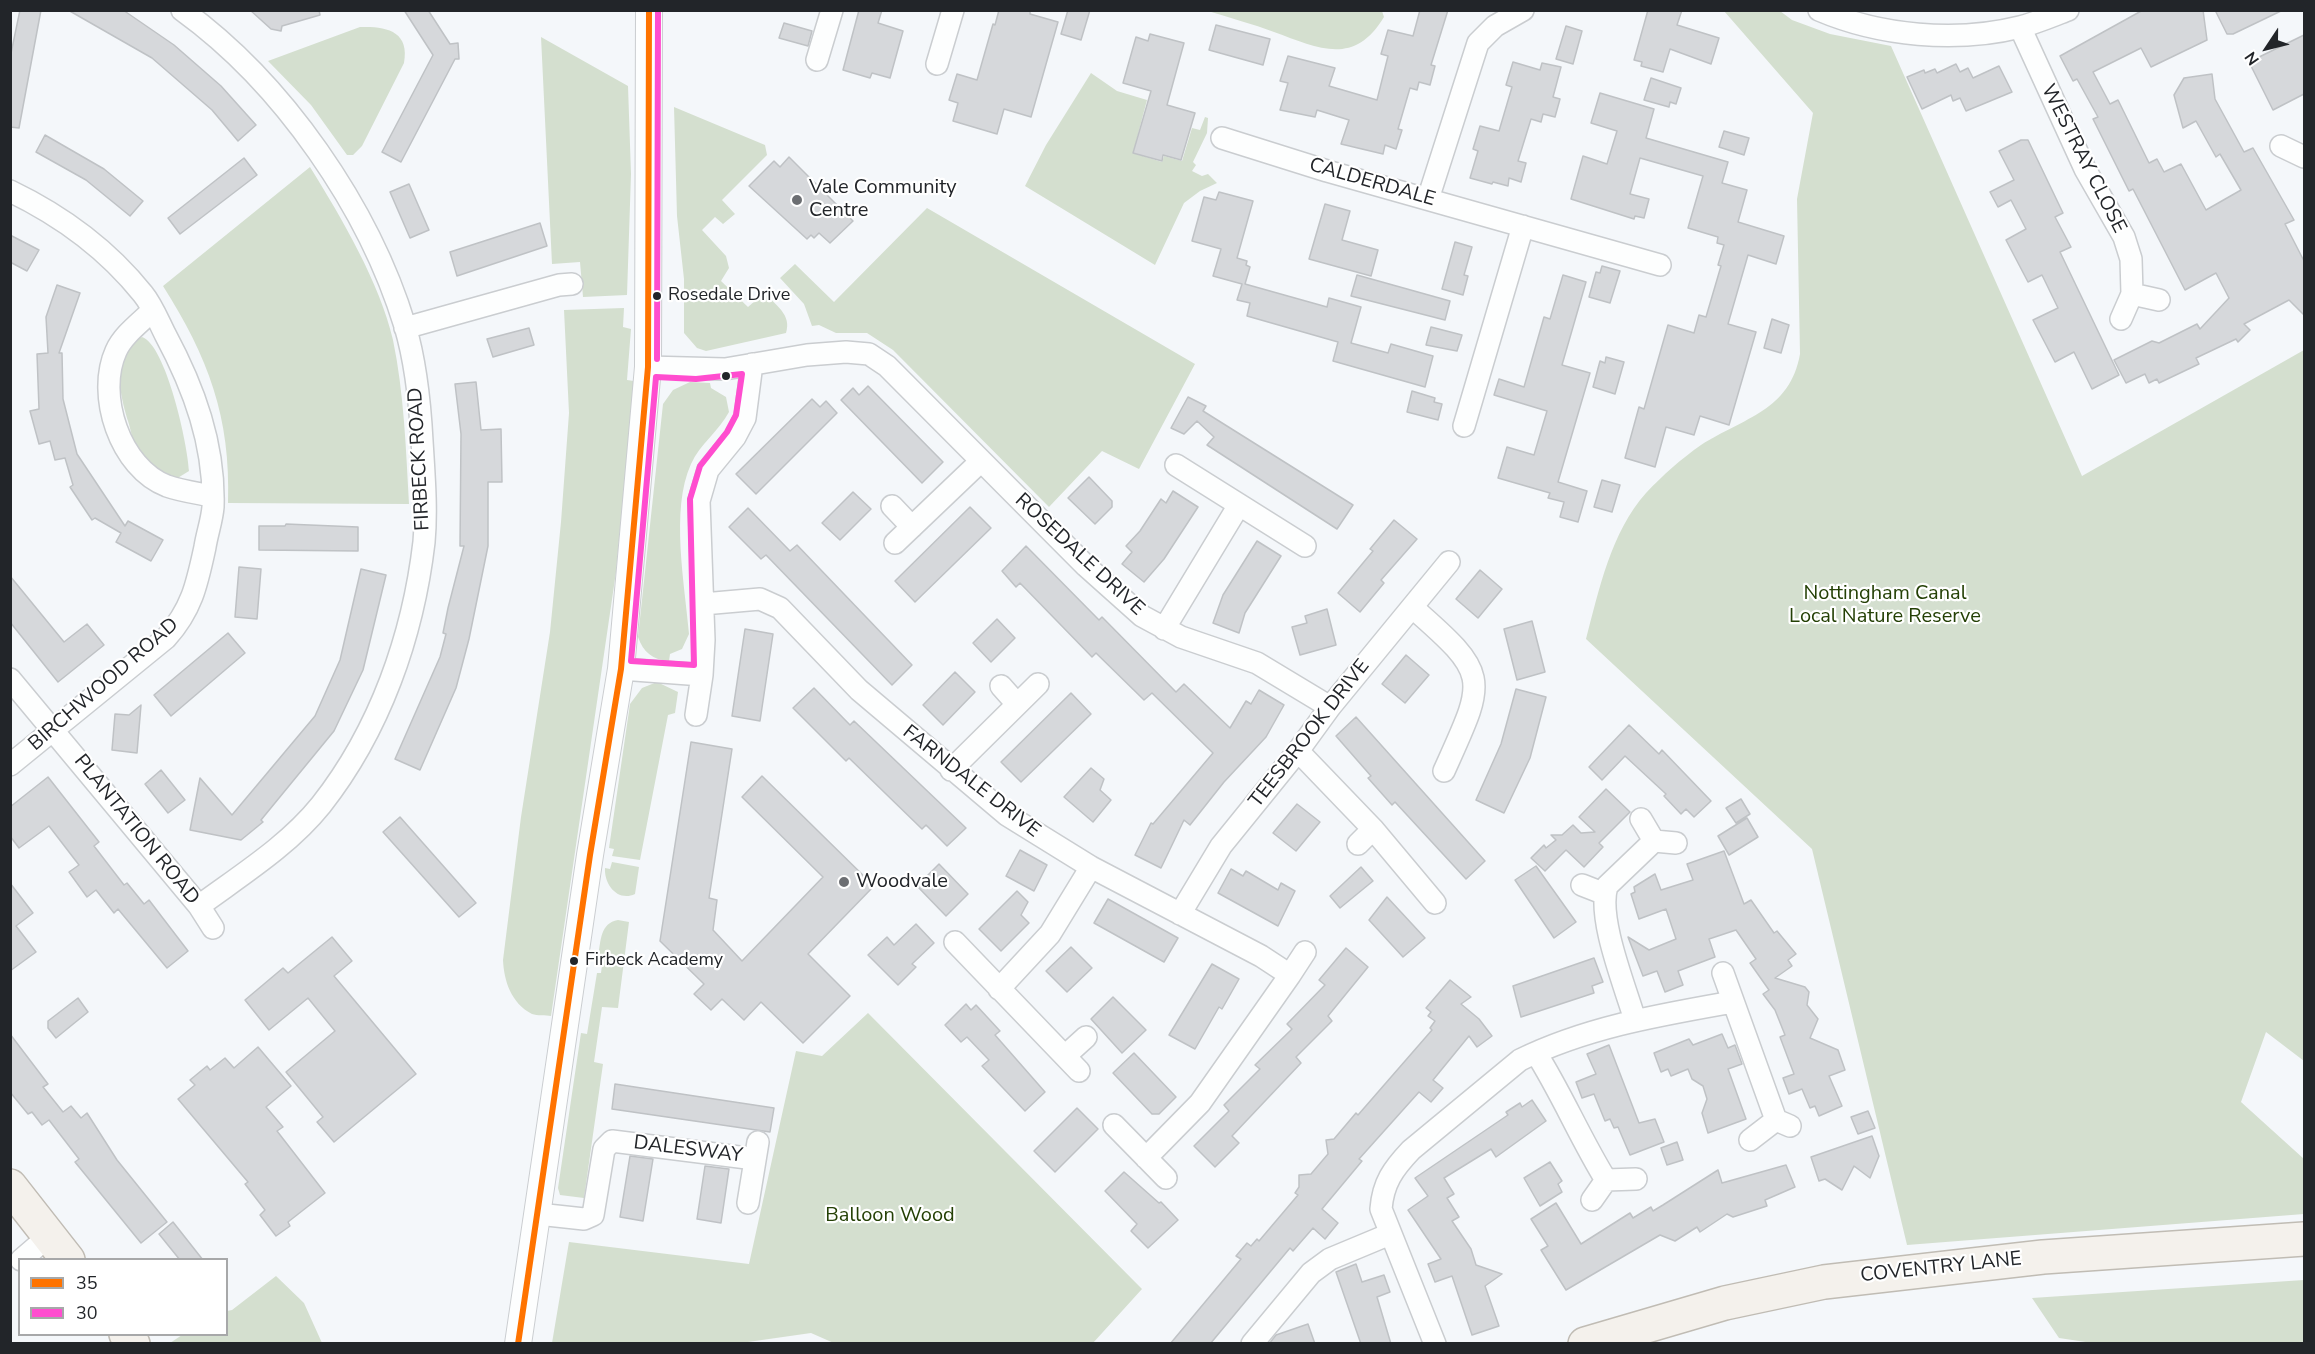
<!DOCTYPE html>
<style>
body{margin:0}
#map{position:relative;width:2315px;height:1354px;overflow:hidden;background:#f4f7fa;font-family:"Nunito Sans",sans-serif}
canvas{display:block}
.frame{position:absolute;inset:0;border:12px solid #222529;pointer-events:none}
.legend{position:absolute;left:18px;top:1258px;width:210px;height:78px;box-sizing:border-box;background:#fff;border:2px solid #a7a8a9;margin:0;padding:8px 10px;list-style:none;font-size:18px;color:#222529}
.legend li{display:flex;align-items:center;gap:12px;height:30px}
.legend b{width:30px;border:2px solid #a7a8a9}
.north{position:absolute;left:2237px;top:18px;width:60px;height:60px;-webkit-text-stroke:4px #fff;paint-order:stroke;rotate:235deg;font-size:16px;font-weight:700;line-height:24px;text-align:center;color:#222529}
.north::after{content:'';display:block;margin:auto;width:21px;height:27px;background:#222529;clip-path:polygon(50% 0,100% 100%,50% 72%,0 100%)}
</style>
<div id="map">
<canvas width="2315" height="1354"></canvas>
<div class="frame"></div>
<ul class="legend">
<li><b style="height:8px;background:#ff7300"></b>35</li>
<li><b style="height:8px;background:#ff4dcf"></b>30</li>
</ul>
<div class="north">N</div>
</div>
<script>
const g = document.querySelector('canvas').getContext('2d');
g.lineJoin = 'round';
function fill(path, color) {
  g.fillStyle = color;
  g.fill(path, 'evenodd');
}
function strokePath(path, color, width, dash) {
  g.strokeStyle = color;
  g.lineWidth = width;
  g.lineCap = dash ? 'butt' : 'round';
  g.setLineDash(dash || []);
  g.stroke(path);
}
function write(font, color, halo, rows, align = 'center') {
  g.font = font + ' "Nunito Sans",sans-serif';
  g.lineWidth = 4.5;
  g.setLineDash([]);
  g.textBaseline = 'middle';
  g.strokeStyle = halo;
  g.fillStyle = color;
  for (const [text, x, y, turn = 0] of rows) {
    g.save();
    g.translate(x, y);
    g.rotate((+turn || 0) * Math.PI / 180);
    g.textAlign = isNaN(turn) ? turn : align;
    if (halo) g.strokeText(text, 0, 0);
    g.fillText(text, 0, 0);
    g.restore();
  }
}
fill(new Path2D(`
 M1382 11 1384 17C1354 67 1318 48 1274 32 1253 24 1230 18 1208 11Z
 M1724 11H1780L1792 20 1830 34 1891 46 2082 476 2304 350V1061L2266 1032 2241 1102 2304 1159V1214L1907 1245 1812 849 1586 639C1599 590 1611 532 1646 493 1663 475 1681 459 1701 445 1743 418 1790 411 1800 354L1797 199 1813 113Z
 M360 27C386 26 410 31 404 63L362 146 353 155H347L311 105 268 61Z
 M541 37 628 86 631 174 627 295 583 297 580 262 552 264Z
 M1091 73 1117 91 1147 100 1133 153 1162 162 1164 156 1182 161 1192 128 1200 130 1205 117 1208 118 1207 133 1193 162 1196 165 1192 171 1202 176 1208 174 1217 183 1200 191 1184 203 1155 265 1025 186 1046 145Z
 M674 107 765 145 767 155 722 200 735 214 723 224 715 217 702 230 726 256 729 268 721 281 748 307 764 293C776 305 792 315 786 333L706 351 697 348 684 333V279L677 216Z
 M310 167C341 217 380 283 393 340 404 393 406 449 409 504L228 503C231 417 208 357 163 286Z
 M927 208 1195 364 1139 469 1102 451 1049 507 893 350 867 333H836L819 325 812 326 804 304 780 278 795 264 834 302Z
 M624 308 623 327 631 329 627 380 634 381 616 572 551 1016C546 1015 537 1016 532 1014 511 1003 504 981 503 960L521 817 550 632 561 522 569 413 564 310Z
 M142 337C166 345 188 445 189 471L176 479C159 475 146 463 137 448 132 440 131 430 128 421 120 393 109 353 142 337Z
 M690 382 710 383 711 388 726 397 729 412C719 431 700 444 691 464 670 510 685 585 689 634L682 649 670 654 669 661C653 660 643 652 638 637L663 404 673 390Z
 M657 682 678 692 675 713 668 715 640 860 612 856 614 849 609 848 630 704 642 688Z
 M612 862 639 867 635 894C618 902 604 885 605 868L610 869Z
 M618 920 629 922 618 1008 602 1007 594 1062 603 1064 584 1198 560 1195 558 1188 581 1033 587 1034 597 973H601L603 957 598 956C601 941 600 923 618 920Z
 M868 1013 1142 1289 1093 1343 836 1344 811 1333 741 1343H552L569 1242 749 1264 796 1051 822 1056Z
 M276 1276 304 1303 322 1343H170L182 1335 226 1334 227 1311 232 1310Z
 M2304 1280V1343L2099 1344 2059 1338 2032 1298Z`), '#d4dfcf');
const building = new Path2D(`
 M20 10H41L19 128 10 127V58Z
 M68 10H123L174 45 221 86 256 125 238 141 212 110 152 58Z
 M250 10H319L320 15 282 26 281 31 271 29Z
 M404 10H428L450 44 458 43 459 59H455L401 162 382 152 433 55Z
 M859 10H882L878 23 903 31 890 78 872 73 870 78 843 70Z
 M999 10H1030V14L1058 22 1031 117 1004 109 997 134 953 121 958 103 949 100 957 74 977 80 993 24 995 25Z
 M1068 10H1090L1081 40 1061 34Z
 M1420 10H1448L1431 65 1435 66 1430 85 1419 82 1417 90 1410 88 1398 129 1402 130 1396 149 1385 145 1383 154 1341 144 1349 120 1317 110 1315 117 1280 110 1288 83 1280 81 1288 56 1335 68 1329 86 1377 100 1388 56 1381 54 1388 30 1413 36Z
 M1648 10H1682L1677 25 1719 38 1711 64 1670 49 1663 72 1641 66 1642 62 1634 60Z
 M2143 10H2203L2207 40 2151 67 2141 48 2093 72 2110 104 2118 100 2149 163 2157 159 2164 172 2181 164 2206 210 2241 190 2220 154 2216 157 2196 121 2183 128 2174 95 2184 78 2212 74 2215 99 2244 152 2253 148 2294 220 2285 224 2304 261V315L2289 300 2244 324 2250 330 2238 342 2236 339 2196 358 2199 364 2159 383 2157 379 2149 383 2145 374 2126 383 2114 360 2152 341 2159 343 2197 324 2200 329 2229 298 2216 273 2185 290 2133 189 2129 191 2093 119 2098 117 2077 79 2073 81 2060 56Z
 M2215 10H2283L2233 34H2227Z
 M784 23 812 31 808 46 779 38Z
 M1216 25 1270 39 1263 65 1209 50Z
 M1566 26 1582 31 1573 64 1556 59Z
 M1150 34 1184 43 1167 105 1195 113 1181 160 1163 155 1162 161 1133 153 1151 91 1123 83 1136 37 1148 41Z
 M2304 35V94L2273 110 2249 62Z
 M1513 62 1540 70 1542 63 1561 67 1553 97 1560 99 1555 117 1543 114 1541 122 1531 119 1518 161 1526 163 1521 182 1509 178 1508 186 1493 182 1492 184 1470 178 1478 151 1473 149 1480 126 1499 131 1512 87 1506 85Z
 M1956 64 1960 72 1968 68 1973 78 1999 66 2012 92 1966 111 1960 98 1953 101 1951 95 1922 109 1907 77 1924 70 1925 73 1935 69 1937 73Z
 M1651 78 1681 88 1676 104 1670 102 1669 107 1644 100Z
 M1600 93 1654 109 1646 138 1728 162 1722 183 1747 190 1738 222 1784 236 1776 264 1748 255 1728 324 1756 332 1729 425 1700 416 1694 435 1666 427 1655 467 1625 458 1639 407 1644 409 1668 325 1694 333 1699 315 1706 317 1721 266 1718 265 1724 245 1717 243 1718 237 1688 228 1703 176 1640 158 1630 194 1649 199 1644 218 1635 216 1634 219 1571 199 1583 156 1607 164 1617 131 1591 123Z
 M1724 131 1749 138 1744 155 1719 147Z
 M45 135 104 169 143 201 130 216 86 180 36 152Z
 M2021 140H2028L2063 213 2055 217 2071 247 2060 252 2119 375 2092 389 2074 352 2055 362 2033 320 2058 308 2042 275 2028 282 2006 240 2026 229 2011 200 1998 207 1990 192 2014 180 1999 151Z
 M789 157 853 221 830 243 819 233 814 238 811 235 807 239 749 186 774 161 780 167Z
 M244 158 257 175 180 234 168 218Z
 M409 184 429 230 410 238 390 192Z
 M1219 192 1253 201 1237 258 1247 261 1246 265 1250 267 1245 284 1327 307 1329 298 1361 307 1351 343 1388 353 1391 344 1433 356 1425 387 1333 361 1338 342 1247 316 1250 303 1237 300 1242 284 1213 276 1221 249 1192 241 1204 197 1216 200Z
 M1325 204 1350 211 1342 240 1378 250 1371 276 1309 259Z
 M540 223 547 246 457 276 450 252Z
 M10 235 39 250 27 271 10 262Z
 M1455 242 1472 247 1464 275 1468 276 1463 295 1442 289Z
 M1602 266 1620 271 1610 303 1589 297 1596 272 1600 273Z
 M1357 275 1450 301 1445 320 1351 296Z
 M1563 275 1586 282 1562 365 1590 373 1558 482 1587 491 1578 522 1560 517 1564 502 1548 498 1550 493 1498 478 1507 447 1534 455 1547 411 1494 395 1499 379 1524 387 1544 317 1550 319Z
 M57 285 80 293 59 353H62L63 399 77 454 125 526 128 521 163 540 151 561 116 542 121 533 95 518 92 520 70 487 73 485 65 458 55 460 50 441 39 444 30 411 39 409 37 354 48 353 46 317Z
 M1772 319 1789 325 1781 353 1764 348Z
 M1431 327 1462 335 1457 351 1426 345Z
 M529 328 534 345 493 357 487 339Z
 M1606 357 1624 362 1615 394 1593 387 1600 361 1605 363Z
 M476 382 481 430 501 429 502 482H488V546L469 639 456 688 420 770 395 759 440 657 446 634 443 633 448 608 464 546H460L461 434 455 384Z
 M868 386 943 462 922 483 841 400 853 388 859 395Z
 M1412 391 1435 398 1434 402 1442 404 1438 420 1407 412Z
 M1188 397 1206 406 1203 411 1353 505 1337 529 1207 445 1214 437 1197 421 1184 434 1171 428Z
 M812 399 820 407 826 401 837 413 756 494 736 474Z
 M1089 477 1112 501V507L1095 524 1068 498Z
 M1602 480 1620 485 1612 512 1594 507Z
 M1173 491 1198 507 1164 559 1144 582 1122 564 1132 552 1126 546 1140 531 1161 499 1166 503Z
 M853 492 871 509 840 540 822 523Z
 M970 507 991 528 915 602 895 581Z
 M748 508 790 551 797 545 912 665 892 685 766 555 761 559 729 527Z
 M1394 520 1417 539 1381 580 1384 583 1360 612 1338 593 1373 551 1370 549Z
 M286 524 358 527V551L259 550V526H285Z
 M1257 541 1281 556 1245 613 1239 633 1213 623 1223 595Z
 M1026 546 1099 620 1102 617 1176 692 1184 684 1230 728 1246 701 1251 704 1259 690 1284 705 1266 737 1224 782 1190 825 1184 820 1161 868 1135 855 1151 823 1153 824 1213 753 1152 693 1144 700 1096 653 1092 657 1020 583 1016 587 1002 571Z
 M239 567 261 569 257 619 235 617Z
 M361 569 386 575 363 670 334 731 261 820 263 822 241 840 190 830 200 778 232 815 315 716 340 660Z
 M1480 570 1502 589 1478 618 1456 599Z
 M10 576 64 642 87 624 104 645 58 682 10 622Z
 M1327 609 1336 645 1300 655 1292 627 1307 623 1305 616Z
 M997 619 1015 638 991 662 973 643Z
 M1532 621 1545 672 1517 680 1504 629Z
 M745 629 773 634 760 721 732 716Z
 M228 633 245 653 171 716 154 695Z
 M1406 655 1429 675 1405 703 1382 684Z
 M955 672 975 692 943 725 923 705Z
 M814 688 850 725 854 721 966 828 947 846 926 825 922 829 849 758 846 761 793 708Z
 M1516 689 1546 697 1530 758 1504 813 1476 800 1501 744Z
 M1071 693 1091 714 1021 782 1001 762Z
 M141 705 137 753 112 750 115 714 129 715Z
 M1356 717 1485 861 1466 879 1395 802 1392 805 1368 778 1371 776 1336 736Z
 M1629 725 1659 754 1662 750 1711 801 1694 817 1686 809 1681 814 1664 796 1666 794 1625 756 1602 780 1589 767Z
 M691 742 732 749 709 898 717 900 713 930 742 961 823 877 742 797 762 776 874 886 808 954 850 996 803 1043 761 1002 744 1020 722 999 711 1010 694 994 704 984 660 941Z
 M1091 768 1104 779 1100 790 1111 800 1093 822 1064 797Z
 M161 770 185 800 168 813 145 784Z
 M48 777 99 842 94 846 124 885 127 883 144 904 149 900 188 951 167 968 118 909 114 913 96 890 87 897 69 872 79 865 49 826 19 848 10 836V807Z
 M1606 789 1630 812 1599 843 1603 847 1584 867 1566 850 1545 871 1531 858 1544 845 1546 848 1556 840 1551 835H1562L1573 825 1581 833 1595 832 1579 817Z
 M1741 799 1750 814 1736 823 1726 808Z
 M1297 804 1320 822 1296 851 1273 833Z
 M400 817 476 903 459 917 383 832Z
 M1747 818 1758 837 1729 855 1718 836Z
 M1020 850 1047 865 1034 891 1006 876Z
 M1724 851 1744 904 1751 900 1774 933 1777 931 1796 954 1788 960 1792 966 1775 978 1805 987 1809 992 1807 1005 1818 1019 1810 1038 1838 1050 1845 1070 1829 1076 1842 1106 1819 1116 1815 1106 1810 1108 1802 1089 1789 1094 1783 1078 1794 1074 1780 1037 1785 1035 1775 1010 1763 994 1769 990 1750 963 1756 959 1736 930 1709 939 1715 957 1678 971 1683 985 1665 992 1657 971 1643 976 1628 937 1649 950 1676 939 1666 909 1639 919 1631 894 1635 892 1634 887 1655 874 1661 890 1693 880 1687 864Z
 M939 864 968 894 946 916 917 886Z
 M1536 866 1576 922 1554 938 1515 880Z
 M1361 867 1373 881 1340 908 1330 896Z
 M1231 869 1243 876 1246 871 1278 890 1281 883 1295 891 1278 926 1218 893Z
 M10 883 33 913 16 926 36 952 10 971Z
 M1017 891 1028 902 1021 915 1029 923 1001 951 979 929Z
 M1387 897 1425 938 1403 957 1369 920Z
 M1108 899 1178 938 1164 962 1094 923Z
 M916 924 934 943 912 964 916 967 898 985 868 955 887 937 894 945Z
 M332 937 352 961 334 976 416 1074 334 1142 317 1122 323 1117 286 1072 335 1031 308 998 269 1030 245 1000 283 968 288 973Z
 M1071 947 1092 968 1067 992 1046 971Z
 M1346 948 1368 967 1328 1016 1332 1021 1296 1057 1301 1063 1232 1136 1239 1143 1215 1167 1194 1146 1229 1111 1224 1105 1260 1069 1255 1065 1292 1029 1287 1024 1325 985 1319 980Z
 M1594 958 1603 982 1592 986 1594 993 1521 1017 1513 986Z
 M1212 964 1239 979 1222 1009 1219 1007 1195 1049 1169 1035Z
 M1450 980 1471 997 1461 1004 1479 1019 1492 1036 1477 1047 1469 1036 1433 1080 1443 1088 1431 1102 1419 1092 1359 1159 1362 1161 1322 1209 1338 1223 1325 1239 1313 1228 1293 1251 1290 1248 1210 1344H1170L1241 1259 1236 1256 1247 1243 1251 1246 1257 1239 1259 1241 1298 1195 1295 1193 1299 1187V1175L1311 1174 1328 1154 1326 1140 1334 1139 1356 1113 1358 1115 1432 1030 1430 1028 1435 1021 1428 1016 1431 1012 1426 1008Z
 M1113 997 1146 1030 1122 1053 1091 1019Z
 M78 998 88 1012 56 1038 48 1028V1021Z
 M966 1004 971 1010 976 1005 1000 1031 995 1035 1045 1092 1025 1111 982 1066 989 1060 967 1037 961 1042 945 1025Z
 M10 1034 48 1084 43 1087 63 1112 71 1106 81 1118 87 1113 117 1160 167 1222 141 1243 75 1162 79 1159 49 1120 42 1125 32 1112 28 1114 10 1092Z
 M1722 1034 1728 1048 1735 1045 1742 1064 1728 1069 1746 1119 1708 1133 1702 1113 1707 1099 1703 1086 1692 1079 1688 1069 1671 1076 1668 1069 1661 1072 1654 1053 1689 1039 1693 1045Z
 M1609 1045 1639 1123 1655 1119 1664 1142 1630 1155 1618 1127 1614 1128 1610 1119 1605 1121 1594 1094 1582 1098 1576 1082 1596 1074 1587 1054Z
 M258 1047 291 1086 266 1107 283 1127 277 1131 325 1193 288 1222 290 1226 276 1236 260 1215 265 1210 245 1184 248 1182 178 1099 195 1085 190 1080 207 1066 210 1070 225 1058 234 1068Z
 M1134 1053 1176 1097 1159 1114H1152L1113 1073Z
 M615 1084 774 1108 770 1132 612 1109Z
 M1532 1100 1546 1121 1496 1157 1491 1149 1444 1178 1454 1194 1447 1198 1459 1217 1452 1221 1471 1249 1476 1265 1502 1274 1485 1286 1499 1326 1472 1335 1452 1276 1435 1282 1428 1264 1441 1259 1408 1210 1428 1196 1415 1178 1508 1115 1506 1112 1520 1103 1522 1107Z
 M1077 1108 1098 1129 1055 1172 1034 1151Z
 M1868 1111 1875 1128 1858 1134 1851 1117Z
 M1872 1136 1879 1156 1870 1178 1854 1166 1842 1190 1825 1179 1819 1181 1811 1157Z
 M1677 1142 1683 1160 1667 1165 1661 1148Z
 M630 1156 653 1159 643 1221 620 1217Z
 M1550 1162 1562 1181 1558 1184 1562 1192 1540 1206 1524 1178Z
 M1786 1165 1795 1187 1765 1200 1767 1206 1733 1217 1727 1214 1700 1232 1697 1227 1675 1241 1660 1235 1566 1290 1541 1250 1548 1246 1531 1219 1556 1203 1581 1244 1630 1213 1633 1218 1651 1207 1653 1211 1663 1205 1718 1170 1722 1183Z
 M705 1166 729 1169 721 1223 697 1219Z
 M1124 1172 1159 1203 1161 1202 1178 1220 1148 1248 1131 1231 1137 1224 1105 1191Z
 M173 1222 203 1260H180L159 1234Z
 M1356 1264 1362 1282 1384 1275 1390 1292 1377 1297 1391 1344H1361L1336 1272Z
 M1308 1324 1315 1344H1269L1276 1335Z`);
fill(building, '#d6d8db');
strokePath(building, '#bfc2c5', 1.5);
const minor = new Path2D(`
 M182 10C283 83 369 208 405 326 416 363 420 403 422 441 424 474 427 509 424 542 413 636 380 730 321 805 288 846 241 875 199 906
 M1819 10C1880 36 1956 43 2020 27 2036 23 2052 16 2068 10
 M2020 27 2085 169 2124 237 2131 259 2132 294 2121 319
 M817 60 832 10
 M937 64 953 10
 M1222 138 1327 171 1660 265
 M2281 146 2304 157
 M10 191C62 216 107 249 143 294 152 305 158 320 165 334 194 388 215 445 213 507 212 520 207 534 205 547 197 584 192 609 166 638L10 765
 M1428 199 1478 43 1495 26 1523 10
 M2132 294 2159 300
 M153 310C140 323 123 335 116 351 96 395 120 468 167 486 181 491 197 493 212 496
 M405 328 559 285 572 284
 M648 367 725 369 807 355 846 352 869 354 887 366 1086 566 1142 616 1181 637 1257 663 1330 707
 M1464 426 1523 226
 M1176 465 1305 546
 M892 506 912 527
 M895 543 981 461
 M703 604 760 599 780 608 859 690 1007 815 1091 867 1261 956 1290 975 1200 1103 1146 1158
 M1413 608C1491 676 1486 678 1444 771
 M1164 629 1239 505
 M621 669 702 675 704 640 699 501 708 470 735 437 745 418 752 364
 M10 679 199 906 213 928
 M1001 686 1017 704
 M696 715 702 675
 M1298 751 1373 829 1435 903
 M951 770 1038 684
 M1641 819 1654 841 1676 843
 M1358 844 1373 829
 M1582 885 1605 894
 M1180 914 1221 846 1298 751 1330 707 1449 562
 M955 942 1079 1071
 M1723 973 1776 1120
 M1290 975 1305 952
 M999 989 1050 934 1091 867
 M1635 1020C1625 986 1597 918 1607 886L1654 841
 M1536 1053C1562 1094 1580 1138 1606 1180
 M1065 1056 1086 1037
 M1114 1125 1166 1178
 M1750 1140 1776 1120 1790 1126
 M1592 1200 1606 1180 1636 1179
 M748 1203 758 1142
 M538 1214 584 1219 593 1215 604 1149 612 1141 755 1159
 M21 1260 50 1235
 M1252 1344 1311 1273 1330 1259 1390 1234
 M1435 1344 1381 1209C1383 1183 1393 1169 1411 1150L1520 1060C1587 1027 1660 1015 1733 1002`);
const tertiary = new Path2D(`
 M518 1344 590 855 621 669 648 367 649 10`);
const primary = new Path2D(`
 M10 1186 68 1260
 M126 1334 133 1344
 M1585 1344 1725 1303 1824 1282 2043 1257 2304 1239`);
strokePath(minor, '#cacdd0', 24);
strokePath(tertiary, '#cacdd0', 28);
strokePath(primary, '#c0bcb4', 36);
strokePath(minor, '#fdfefe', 21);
strokePath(tertiary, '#fdfefe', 26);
strokePath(primary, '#f4f1ec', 33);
strokePath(new Path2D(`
 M518 1344 590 855 621 669 648 367 649 10`), '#ff7300', 6);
strokePath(new Path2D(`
 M657 359 658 10
 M742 374 736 415 727 432 700 466 690 499 694 665 631 661 656 377 696 379Z`), '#ff4dcf', 6);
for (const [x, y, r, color] of [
 [797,200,6,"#6c6e72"],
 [657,296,5,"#222529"],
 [726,376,5,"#222529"],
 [844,882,6,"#6c6e72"],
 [574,961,5,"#222529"]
]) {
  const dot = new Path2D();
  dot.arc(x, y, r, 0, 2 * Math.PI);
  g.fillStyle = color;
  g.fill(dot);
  strokePath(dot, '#fff', 2);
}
write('18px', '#222529', '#fff', [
 ["Rosedale Drive",668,296],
 ["Firbeck Academy",585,961]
], 'left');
write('20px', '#222529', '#fff', [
 ["WESTRAY CLOSE",2083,159,63],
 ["CALDERDALE",1372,183,16],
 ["FIRBECK ROAD",420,459,-93],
 ["ROSEDALE DRIVE",1079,555,43],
 ["BIRCHWOOD ROAD",104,685,-41],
 ["TEESBROOK DRIVE",1310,734,-52],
 ["FARNDALE DRIVE",971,782,38],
 ["PLANTATION ROAD",136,830,51],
 ["DALESWAY",688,1150,7],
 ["COVENTRY LANE",1941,1268,-6]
]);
write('20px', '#222529', '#fff', [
 ["Vale Community",809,188],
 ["Centre",809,211],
 ["Woodvale",856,882]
], 'left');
write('20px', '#244005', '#fff', [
 ["Nottingham Canal",1885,594],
 ["Local Nature Reserve",1885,617],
 ["Balloon Wood",890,1216]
]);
</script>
